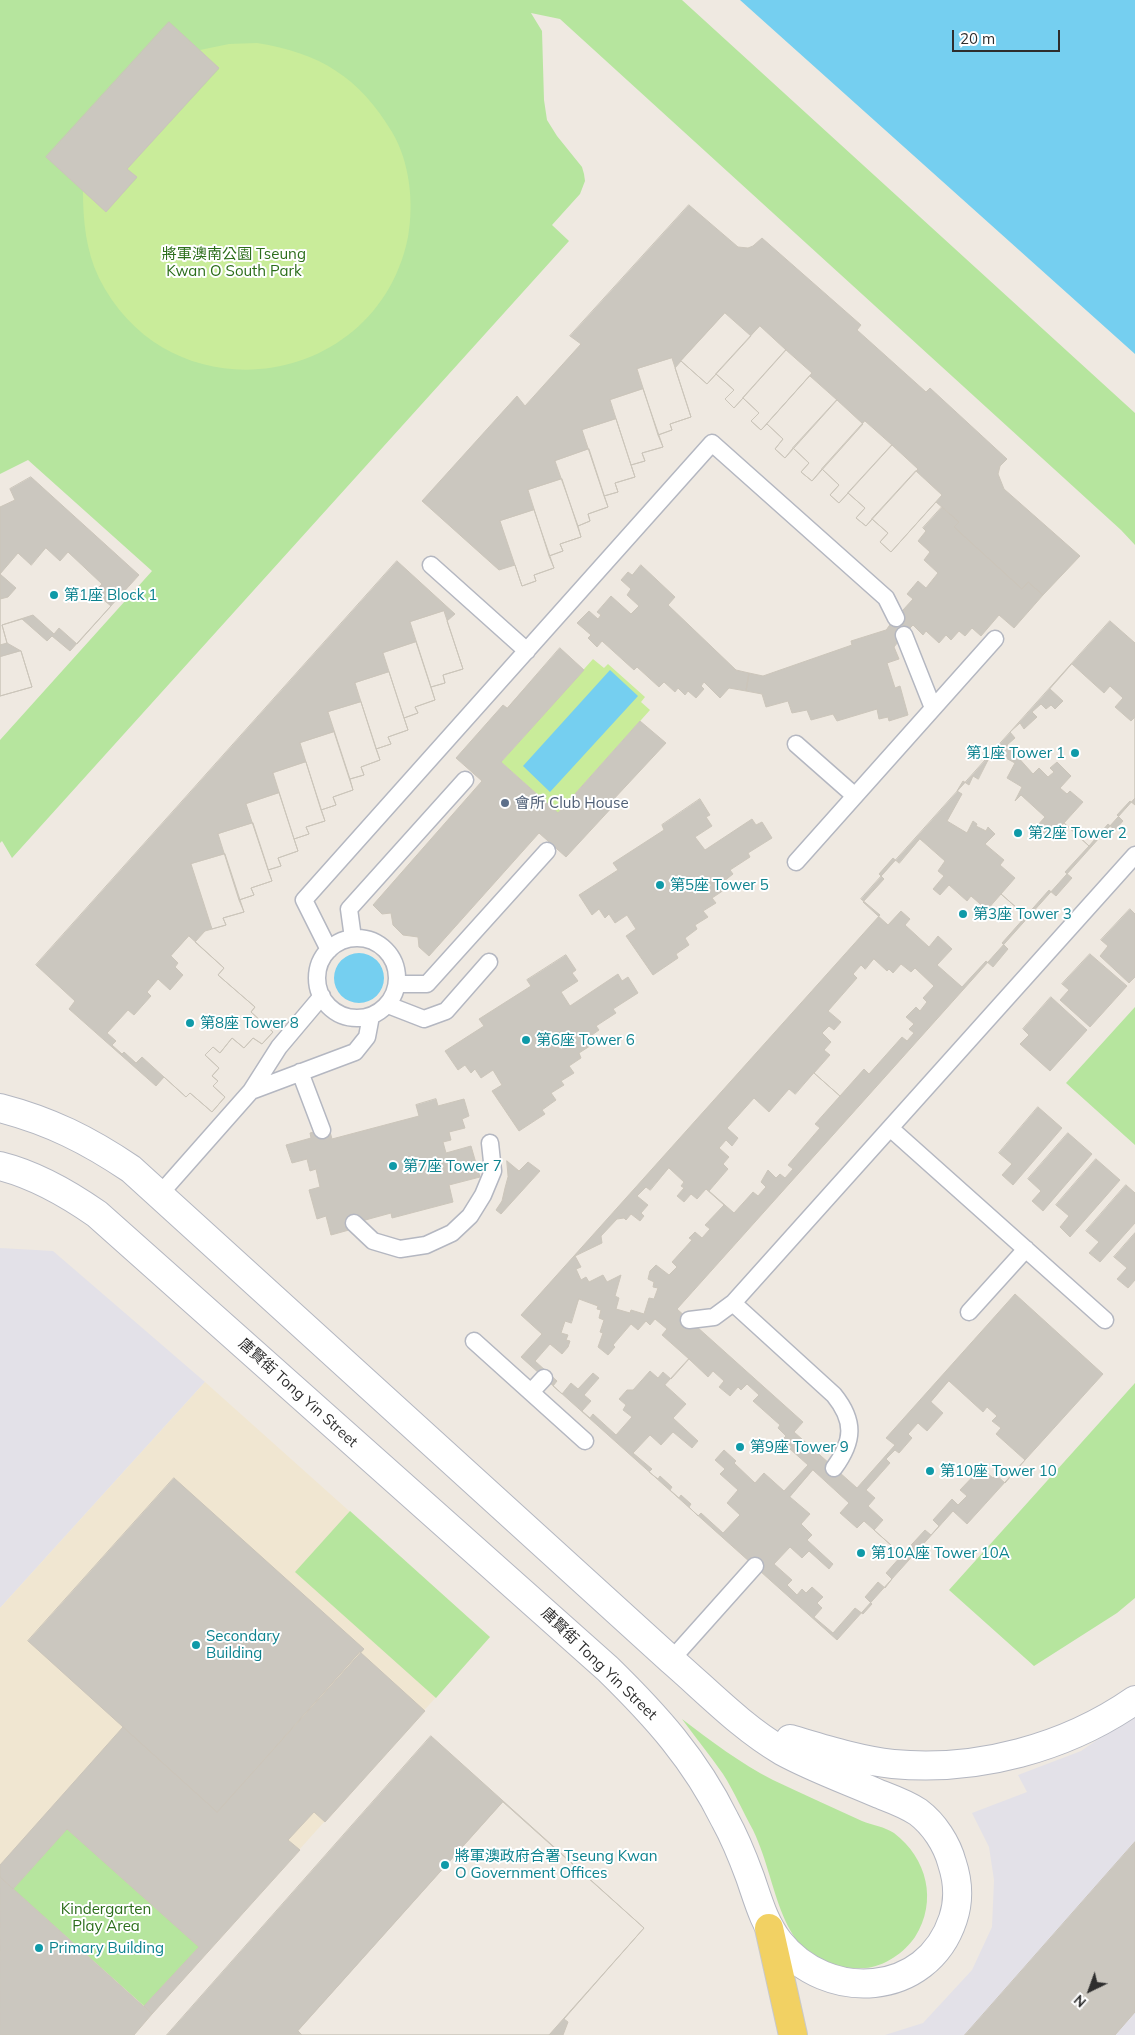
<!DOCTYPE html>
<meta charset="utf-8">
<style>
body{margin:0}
#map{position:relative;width:1135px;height:2035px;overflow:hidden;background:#efe9e1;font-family:Mulish,sans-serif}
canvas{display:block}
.north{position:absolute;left:1065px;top:1965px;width:50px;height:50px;-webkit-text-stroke:4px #fff;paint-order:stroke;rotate:222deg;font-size:14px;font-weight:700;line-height:20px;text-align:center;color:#2e2e2e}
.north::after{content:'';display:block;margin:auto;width:18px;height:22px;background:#2e2e2e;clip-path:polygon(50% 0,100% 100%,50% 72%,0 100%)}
.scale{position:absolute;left:952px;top:30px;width:108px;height:22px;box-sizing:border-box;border:2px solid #2e2e2e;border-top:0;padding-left:6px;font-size:15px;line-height:18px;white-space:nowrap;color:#2e2e2e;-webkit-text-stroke:4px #fff;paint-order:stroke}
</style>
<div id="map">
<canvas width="1135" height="2035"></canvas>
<div class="north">N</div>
<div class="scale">20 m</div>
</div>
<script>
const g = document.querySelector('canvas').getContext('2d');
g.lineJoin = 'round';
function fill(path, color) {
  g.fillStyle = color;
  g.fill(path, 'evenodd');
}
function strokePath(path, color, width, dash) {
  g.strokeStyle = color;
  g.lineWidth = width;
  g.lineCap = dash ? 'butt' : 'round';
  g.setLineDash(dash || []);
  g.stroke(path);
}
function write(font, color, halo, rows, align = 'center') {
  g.font = font + ' Mulish,"Noto Sans TC",sans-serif';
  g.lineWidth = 4;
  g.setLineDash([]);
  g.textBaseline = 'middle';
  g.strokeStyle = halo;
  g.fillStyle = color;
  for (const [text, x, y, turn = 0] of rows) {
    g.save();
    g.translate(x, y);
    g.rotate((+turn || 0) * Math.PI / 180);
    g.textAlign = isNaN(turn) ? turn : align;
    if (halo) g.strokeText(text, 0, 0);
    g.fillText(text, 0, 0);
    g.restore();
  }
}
fill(new Path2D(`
 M0 1248 53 1251 205 1382 0 1608Z
 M1135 1714V2035H885L923 2023 972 1970 992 1927 994 1880 989 1847 972 1813 1027 1792 1018 1775 1081 1751Z`), '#e3e1e8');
fill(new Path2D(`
 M205 1382 490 1637 133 2035H0V1608Z`), '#f0e6d1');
fill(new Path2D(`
 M0 0H682L1135 413V545L1121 530 560 19 531 13 542 31 544 100 547 120 557 136 582 167 584 174 585 181 580 194 552 225 569 241 12 858 2 841 0 843V740L152 571 28 460 0 474Z
 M1135 1007V1145L1066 1083Z
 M1135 1383V1598L1117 1613 1034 1666 949 1590Z
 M350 1511 490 1637 436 1698 295 1572Z
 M682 1719C711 1741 740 1763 773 1780 802 1794 832 1807 862 1821 872 1825 885 1827 894 1833 927 1858 938 1901 915 1937 905 1952 884 1967 865 1968 776 1972 782 1890 753 1830 743 1812 734 1791 723 1774 710 1755 695 1737 682 1719Z
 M67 1829 199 1947 144 2006 13 1889Z`), '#b6e59e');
fill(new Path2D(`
 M257 43C320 53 359 77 392 132 410 162 414 203 408 237 377 391 169 419 99 278 86 251 83 221 83 191L106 212 137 178 127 169 219 69 200 50 229 44Z
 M593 659 604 668 608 664 645 697 641 702 650 710 558 813 501 762Z`), '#c9ec9a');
fill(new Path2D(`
 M740 0H1135V354Z
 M610 670 638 696 550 792 523 766Z
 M334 978a25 25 0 1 1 50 0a25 25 0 1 1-50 0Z`), '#75cff0');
const building = new Path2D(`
 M169 22 219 68 127 169 137 177 106 212 46 157Z
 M689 205 738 247 748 248 753 246 762 238 861 325 857 330 926 392 930 388 1007 459 1000 466 998 474 1004 489 1080 556 1043 595 1028 582 1022 589 954 527 959 522 936 502 891 552 880 542 888 533 872 519 866 526 856 518 865 508 848 493 839 503 830 495 839 485 822 469 812 481 801 472 809 463 793 448 785 458 775 449 783 439 767 424 761 430 751 421 759 413 743 398 734 408 725 399 734 390 716 374 707 384 681 361 675 368 691 417 670 424 672 430 658 435 663 447 642 453 645 461 631 465 635 477 615 483 618 492 604 496 608 507 588 514 590 521 578 526 581 537 560 544 563 551 549 556 554 568 534 575 536 581 522 586 515 565 499 570 422 501 517 396 525 406 581 344 570 336Z
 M725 313 751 336 707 384 681 361Z
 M760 326 786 350 734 408 725 399 734 390 716 374Z
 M786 350 812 373 761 430 751 421 759 413 743 398Z
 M672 358 691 417 670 424 672 430 658 435 637 369Z
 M810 376 837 400 785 458 775 449 783 439 767 424Z
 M643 389 663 447 642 453 645 461 631 465 610 400Z
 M837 400 863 424 812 481 801 472 809 463 793 448Z
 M616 419 635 477 615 483 618 492 604 496 582 430Z
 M865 421 892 445 839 503 830 495 839 485 822 469Z
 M892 445 918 469 866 526 856 518 865 508 848 493Z
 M589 449 608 507 588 514 590 521 578 526 555 461Z
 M916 471 942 495 891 552 880 542 888 533 872 519Z
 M31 477 139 575 70 651 52 636 47 641 22 619 2 625 7 643 21 651 32 687 0 696V507L15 500 10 489Z
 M562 479 581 537 560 544 563 551 549 556 528 490Z
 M942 507 959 522 954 527 1022 589 1028 582 1043 595 1014 628 999 615 981 636 972 628 965 636 959 631 951 640 946 635 939 643 926 631 923 635 913 625 906 632 893 621 913 599 907 594 918 581 926 588 938 573 924 560 930 552 918 541 926 531 923 528Z
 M534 510 554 568 534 575 536 581 522 586 500 521Z
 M46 548 60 561 68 552 102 584 94 592 111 606 77 644 59 628 54 634 33 615 2 625 7 643 0 645V599L8 597 16 588 0 574 18 553 31 565Z
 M397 561 455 614 447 621 463 669 443 675 445 683 431 687 435 700 415 707 418 713 404 718 408 730 388 737 391 744 376 749 380 760 361 767 364 775 350 779 353 790 333 797 336 805 321 810 325 821 306 827 309 834 294 839 298 851 278 858 281 866 268 870 272 881 251 888 254 895 239 900 244 912 223 918 226 925 205 931 195 942 224 968 218 975 255 1007 251 1012 273 1032 262 1044 253 1038 244 1048 232 1038 220 1053 213 1047 205 1055 219 1068 212 1076 218 1081 213 1086 225 1097 212 1112 190 1093 186 1097 164 1077 156 1086 69 1009 75 1001 36 965Z
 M641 565 675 597 668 605 736 670 749 673 746 691 729 688 720 698 704 682 701 686 704 689 696 698 688 691 685 695 678 688 675 692 664 682 659 687 637 667 634 670 602 641 597 647 588 638 591 635 577 623 589 611 598 619 601 615 597 612 611 596 631 614 639 606 627 595 631 589 621 580 628 572 632 575Z
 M444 611 463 669 443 675 445 683 431 687 410 622Z
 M893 621 906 632 894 647 899 659 887 663 895 688 900 686 908 715 889 721 888 717 879 719 877 709 837 721 833 714 811 720 807 710 792 713 788 701 766 707 762 694 746 691 749 673 763 676 852 645 851 641 886 630Z
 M1110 621 1135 643V798L677 1309 803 1422 794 1432 857 1488 895 1445 886 1438 1015 1294 1103 1374 967 1524 953 1511 837 1640 521 1357 542 1334 521 1315 880 915 861 899Z
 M416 642 435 700 415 707 418 713 404 718 383 653Z
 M560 648 584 670 501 762 558 813 640 721 666 743 612 801 615 804 566 857 539 833 429 956 419 947 418 937 403 935 393 925 391 913 382 914 373 905 482 781 456 758 503 705 507 708Z
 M21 651 32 687 0 696V657Z
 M1072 664 1104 693 1110 686 1123 698 1115 707 1131 721 1135 717V805L1130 801 1117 815 1123 821 1115 830 1108 824 1089 846 1064 823 1083 802 1070 791 1067 794 1060 788 1071 776 1057 762 1050 768 1054 772 1048 777 1039 768 1033 774 1007 745 1015 738 1010 732 1020 723 1024 729 1037 717 1032 712 1041 704 1046 709 1051 705 1055 709 1063 701 1050 689Z
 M389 672 408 730 388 737 391 744 376 749 355 683Z
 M361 702 380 760 361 767 364 775 350 779 328 712Z
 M334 732 353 790 333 797 336 805 321 810 300 743Z
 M993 751 1015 763 1007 778 1022 787 1015 801 1021 795 1045 817 1036 827 1049 839 1064 823 1089 846 1065 872 1072 878 1056 896 1049 890 1026 916 1001 894 1015 878 1000 865 1004 860 985 844 995 834 988 827 986 831 976 826 977 824 973 821 967 833 947 821 962 794 957 791 963 781 969 785 973 776 978 779Z
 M306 762 325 821 306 827 309 834 294 839 273 773Z
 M279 793 298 851 278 858 281 866 268 870 246 804Z
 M700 799 710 815 706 817 712 826 695 837 705 850 752 819 756 825 762 822 772 838 748 853 750 857 730 870 733 874 723 882 727 888 712 898 716 903 703 911 708 917 695 925 697 929 685 938 689 945 676 954 678 958 653 975 626 936 636 929 627 915 615 923 609 914 605 918 599 909 592 915 579 895 618 870 613 863 664 830 662 825Z
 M253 823 272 881 251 888 254 895 239 900 218 834Z
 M920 839 945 861 938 871 944 876 933 889 940 895 949 885 967 901 971 896 987 910 1001 894 1026 916 1002 943 1008 949 993 967 986 961 962 987 937 965 952 949 938 936 929 947 905 925 910 919 901 911 888 925 863 902 884 879 879 874 893 858 899 863Z
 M225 854 244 912 223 918 226 925 212 929 191 864Z
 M1130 909 1135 914V977L1129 983 1100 956 1108 946 1101 940Z
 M189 936 224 968 218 975 255 1007 251 1012 273 1032 262 1044 253 1038 244 1048 232 1038 220 1053 213 1047 205 1055 219 1068 212 1076 218 1081 213 1086 225 1097 212 1112 190 1093 186 1097 142 1057 136 1063 124 1052 122 1054 112 1045 116 1041 107 1033 128 1010 134 1015 151 996 147 992 158 979 170 990 183 975 175 967 178 963 171 956Z
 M1090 954 1127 986 1090 1027 1060 1000 1069 990 1062 984Z
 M566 955 576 970 572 973 578 981 561 992 570 1006 618 974 622 981 628 977 638 993 613 1009 616 1013 596 1026 599 1030 589 1037 593 1044 579 1053 581 1058 569 1066 574 1073 561 1081 564 1085 551 1093 556 1100 542 1110 545 1114 519 1131 492 1091 502 1085 493 1070 481 1078 475 1069 471 1073 465 1065 458 1070 445 1051 484 1026 479 1019 531 986 527 980Z
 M874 959 887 971 889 969 893 973 901 964 911 972 915 968 934 986 923 998 927 1002 920 1011 916 1007 906 1017 914 1024 909 1029 914 1033 907 1041 902 1037 869 1074 864 1069 840 1096 814 1073 830 1055 824 1050 831 1042 822 1033 829 1026 834 1030 841 1022 828 1011 857 978 853 974 861 965 865 969Z
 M1051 997 1087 1030 1050 1071 1020 1044 1029 1035 1023 1029Z
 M814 1073 840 1096 815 1124 820 1128 788 1165 793 1169 785 1178 780 1174 776 1178 768 1170 761 1182 766 1187 758 1196 753 1192 734 1213 709 1191 728 1169 723 1164 729 1157 719 1148 726 1140 732 1146 738 1138 727 1128 754 1098 769 1112 789 1089 795 1094Z
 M436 1099 438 1106 464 1099 469 1116 462 1119 465 1128 449 1132 451 1140 443 1142 446 1153 471 1146 480 1177 449 1185 453 1202 392 1218 391 1213 347 1225 349 1230 331 1235 326 1216 317 1219 309 1190 320 1187 316 1169 310 1171 307 1159 292 1163 286 1145 311 1138 310 1133 329 1128 332 1139 419 1116 416 1105Z
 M1038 1107 1062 1128 1013 1185 1002 1175 1012 1164 999 1153Z
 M1068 1133 1092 1154 1043 1211 1032 1201 1041 1191 1028 1179Z
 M1096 1159 1120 1180 1070 1237 1060 1227 1069 1216 1056 1205Z
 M507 1161 519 1171 528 1162 540 1171 501 1214 496 1210 502 1201 505 1188 508 1177Z
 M669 1168 684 1182 681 1186 684 1188 677 1196 684 1202 691 1194 697 1199 706 1189 724 1205 705 1225 710 1229 702 1238 695 1232 689 1238 692 1240 672 1262 677 1267 669 1275 656 1265 650 1271 648 1279 654 1282 653 1287 658 1288 654 1299 649 1298 644 1314 631 1310 630 1313 616 1309 619 1298 615 1296 621 1275 607 1282 603 1275 589 1282 586 1277 581 1280 576 1269 581 1267 575 1256 602 1243 601 1236 617 1219 624 1218 626 1220 631 1214 640 1221 644 1216 641 1213 648 1205 637 1196 646 1187 650 1190Z
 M1126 1185 1135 1193V1223L1100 1262 1089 1253 1099 1242 1086 1231Z
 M1135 1233V1280L1128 1288 1117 1279 1127 1268 1114 1257Z
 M579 1299 598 1306 597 1309 601 1310 599 1318 604 1320 600 1332 603 1333 598 1347 608 1355 615 1347 613 1345 631 1324 638 1330 646 1321 650 1325 655 1319 667 1329 662 1335 689 1359 671 1379 663 1372 658 1378 650 1371 633 1390H627L619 1399 626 1405 623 1410 632 1417 616 1435 593 1414 590 1418 582 1411 591 1401 584 1395 599 1378 593 1373 578 1389 571 1383 562 1394 553 1386 557 1381 535 1361 550 1344 562 1354 568 1347 570 1341 566 1340 568 1335 561 1333 565 1321 571 1323Z
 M689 1359 708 1377 713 1371 724 1381 719 1387 730 1396 738 1387 741 1390 747 1384 759 1395 753 1401 780 1425 778 1428 786 1436 781 1441 808 1465 784 1491 764 1473 755 1483 734 1463 736 1461 724 1450 715 1460 725 1469 720 1474 738 1490 727 1503 740 1515 723 1533 701 1513 698 1516 689 1507 691 1504 681 1495 679 1498 670 1490 672 1487 660 1476 658 1479 649 1472 652 1469 633 1453 650 1435 661 1445 673 1432 692 1448 698 1441 673 1418 686 1404 665 1385Z
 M949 1381 983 1412 987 1407 997 1416 992 1421 1001 1428 996 1434 1025 1460 1005 1483 996 1475 993 1478 981 1468 960 1490 967 1496 958 1505 952 1499 933 1520 939 1526 931 1535 925 1530 902 1555 874 1530 883 1520 868 1506 875 1498 866 1490 890 1463 886 1459 895 1450 899 1453 912 1438 908 1434 918 1423 927 1431 943 1413 931 1402Z
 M813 1470 849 1503 840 1513 857 1528 864 1521 902 1555 886 1573 892 1579 885 1588 878 1582 865 1597 872 1604 863 1614 855 1608 833 1633 814 1617 822 1608 817 1603 823 1597 812 1587 806 1593 802 1589 797 1595 787 1585 792 1580 774 1564 790 1547 802 1558 809 1551 829 1569 833 1564 807 1540 812 1535 801 1524 810 1514 790 1497Z
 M174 1478 364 1649 217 1812 28 1641Z
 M360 1652 425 1711 325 1822 314 1812 288 1840 300 1850 152 2014 144 2006 199 1947 67 1829 13 1889 0 1877V1865L123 1727 217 1812Z
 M431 1736 644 1928 564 2019 568 2022 563 2035H167Z
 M503 1802 644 1928 549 2035H302L298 2031Z
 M1135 1842V2012L1115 2035H965Z
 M0 1877 152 2014 134 2035H0Z`);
fill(building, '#cbc7bf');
strokePath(building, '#cbc5ba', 1);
const lane = new Path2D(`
 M431 565 527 651
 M904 635 933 708
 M796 744 855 796
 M796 862 995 639
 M353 938 349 909 465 780
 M317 978a40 40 0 1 1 80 0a40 40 0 1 1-80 0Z
 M329 950 304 900 712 443 886 598 896 618
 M397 984H427L547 851
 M388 1005 424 1019 446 1011 489 962
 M300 1072 322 1130
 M251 1091 355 1052 367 1037 371 1016
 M890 1128 1105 1320
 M160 1194 251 1091 279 1047 322 996
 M354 1223 373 1241 400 1249 426 1245 452 1233 470 1216 483 1195 493 1171 490 1143
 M969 1312 1026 1249
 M689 1320 714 1317 733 1303
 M474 1341 585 1441
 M531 1392 544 1378
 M834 1468C854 1441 855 1421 834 1395L733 1303 1135 855
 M671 1660 755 1566`);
const street = new Path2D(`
 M0 1108C50 1121 88 1140 131 1169L671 1660C707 1691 741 1727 782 1751 813 1768 847 1780 879 1794 892 1799 906 1804 918 1812 934 1824 947 1844 952 1863 958 1881 959 1901 953 1919 927 1998 827 2003 779 1942 764 1923 758 1900 750 1877 743 1858 735 1838 725 1820 695 1759 656 1716 608 1669L97 1214C67 1193 36 1175 0 1166
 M790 1739C824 1749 858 1760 893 1764 977 1772 1066 1748 1135 1700`);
const primary = new Path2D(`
 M769 1928 793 2035`);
strokePath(lane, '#b4b7c1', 19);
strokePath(street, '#b4b7c1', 30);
strokePath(primary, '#c9c9c9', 30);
strokePath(lane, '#fff', 16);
strokePath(street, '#fff', 28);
strokePath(primary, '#f2d163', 28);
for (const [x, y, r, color] of [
 [54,595,5,"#0f9aa8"],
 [1075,753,5,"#0f9aa8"],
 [505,803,5,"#5c6f8a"],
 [1018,833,5,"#0f9aa8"],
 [660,885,5,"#0f9aa8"],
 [963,914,5,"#0f9aa8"],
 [190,1023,5,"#0f9aa8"],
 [526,1040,5,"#0f9aa8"],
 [393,1166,5,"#0f9aa8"],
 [740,1447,5,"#0f9aa8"],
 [930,1471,5,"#0f9aa8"],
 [861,1553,5,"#0f9aa8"],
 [196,1645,5,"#0f9aa8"],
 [445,1865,5,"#0f9aa8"],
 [39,1948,5,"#0f9aa8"]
]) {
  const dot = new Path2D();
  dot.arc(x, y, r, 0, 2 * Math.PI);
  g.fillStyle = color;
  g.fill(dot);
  strokePath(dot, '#fff', 2);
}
write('15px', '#2c6e1b', '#fff', [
 ["將軍澳南公園 Tseung",234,254],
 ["Kwan O South Park",234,271],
 ["Kindergarten",106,1909],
 ["Play Area",106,1926]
]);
write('15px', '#0d838f', '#fff', [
 ["第1座 Block 1",64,595],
 ["第1座 Tower 1",1065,753,"right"],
 ["第2座 Tower 2",1028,833],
 ["第5座 Tower 5",670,885],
 ["第3座 Tower 3",973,914],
 ["第8座 Tower 8",200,1023],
 ["第6座 Tower 6",536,1040],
 ["第7座 Tower 7",403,1166],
 ["第9座 Tower 9",750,1447],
 ["第10座 Tower 10",940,1471],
 ["第10A座 Tower 10A",871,1553],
 ["Secondary",206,1636],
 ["Building",206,1653],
 ["將軍澳政府合署 Tseung Kwan",455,1856],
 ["O Government Offices",455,1873],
 ["Primary Building",49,1948]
], 'left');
write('15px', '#4e5e75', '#fff', [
 ["會所 Club House",515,803]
], 'left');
write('15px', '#2e2e2e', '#fff', [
 ["唐賢街 Tong Yin Street",298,1393,42],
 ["唐賢街 Tong Yin Street",599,1664,44]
]);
</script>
